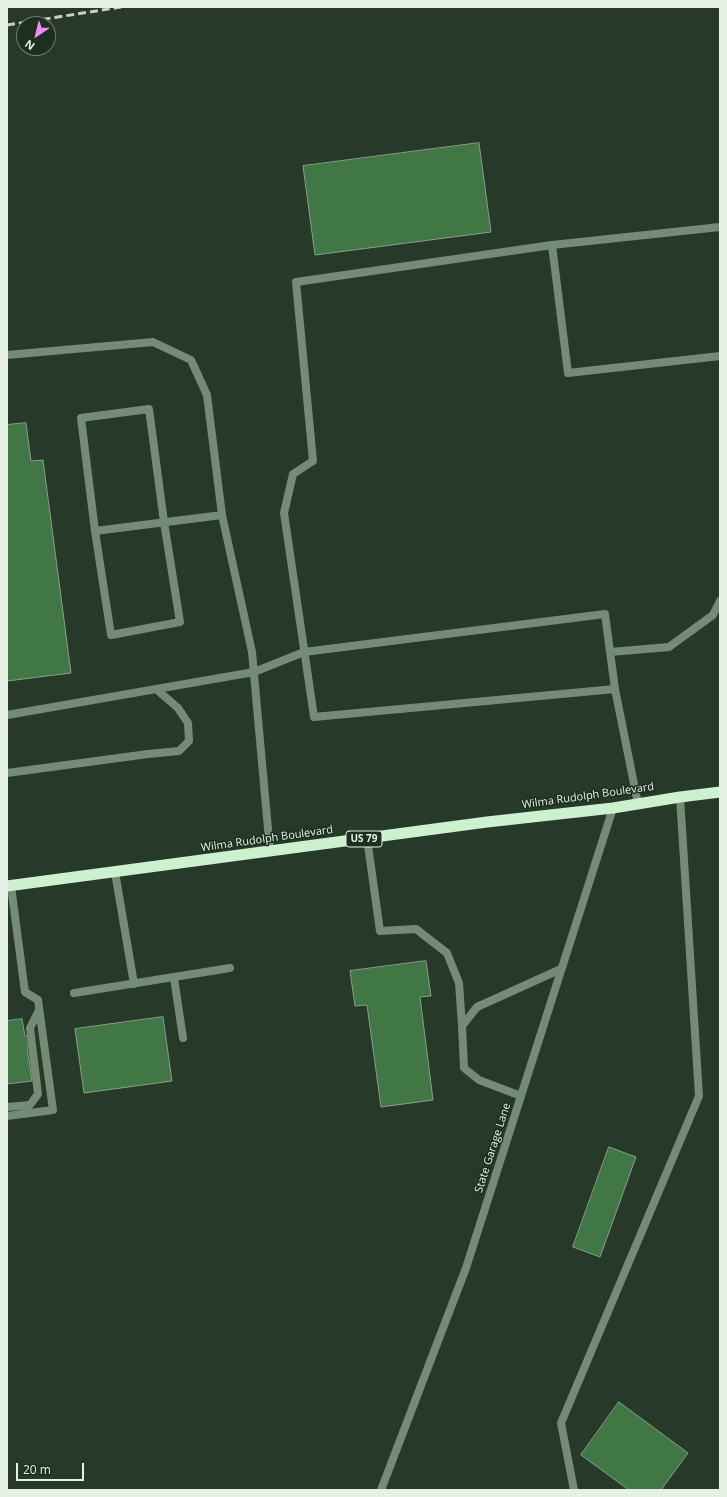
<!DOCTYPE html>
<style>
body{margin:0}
#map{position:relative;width:727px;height:1497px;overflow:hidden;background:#273928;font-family:"Open Sans",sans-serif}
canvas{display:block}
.frame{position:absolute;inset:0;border:8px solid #e6f1e6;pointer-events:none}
.north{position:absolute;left:16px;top:16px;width:40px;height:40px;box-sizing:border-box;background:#1d2f1e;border:1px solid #6d7d6e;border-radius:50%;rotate:215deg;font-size:11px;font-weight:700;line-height:16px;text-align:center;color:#e6f1e6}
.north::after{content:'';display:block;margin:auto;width:14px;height:18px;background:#f18af4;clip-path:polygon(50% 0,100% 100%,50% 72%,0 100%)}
.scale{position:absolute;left:16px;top:1463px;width:68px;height:18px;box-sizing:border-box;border:2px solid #e6f1e6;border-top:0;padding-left:5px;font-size:12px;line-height:14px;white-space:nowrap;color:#e6f1e6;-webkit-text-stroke:3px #1d2f1e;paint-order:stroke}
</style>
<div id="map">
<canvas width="727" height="1497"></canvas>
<div class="frame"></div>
<div class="north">N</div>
<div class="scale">20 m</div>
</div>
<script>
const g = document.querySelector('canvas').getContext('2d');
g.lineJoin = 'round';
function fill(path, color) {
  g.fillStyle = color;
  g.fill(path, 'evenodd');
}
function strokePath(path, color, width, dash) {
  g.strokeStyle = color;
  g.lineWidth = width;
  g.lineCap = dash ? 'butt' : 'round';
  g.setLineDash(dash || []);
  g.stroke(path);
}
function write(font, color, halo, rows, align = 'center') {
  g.font = font + ' "Open Sans",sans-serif';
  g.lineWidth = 3;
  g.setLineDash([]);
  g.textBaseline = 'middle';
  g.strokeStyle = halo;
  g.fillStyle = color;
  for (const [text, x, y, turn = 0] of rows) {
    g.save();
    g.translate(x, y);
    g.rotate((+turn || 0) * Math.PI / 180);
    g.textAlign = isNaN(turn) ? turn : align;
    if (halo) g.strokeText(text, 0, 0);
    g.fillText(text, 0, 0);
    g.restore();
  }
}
const building = new Path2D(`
 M479 143 491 232 315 255 303 166Z
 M26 423 31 461 43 460 71 673 7 681V425Z
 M426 961 431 996 420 997 433 1100 381 1107 367 1005 355 1006 350 971Z
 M163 1017 172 1081 84 1093 75 1029Z
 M22 1019 25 1036H30L31 1046 27 1047 32 1081 7 1084V1021Z
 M609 1147 636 1157 600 1257 573 1247Z
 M619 1402 688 1453 661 1490H629L581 1455Z`);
fill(building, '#407745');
strokePath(building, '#8b9f8b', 1);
strokePath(new Path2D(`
 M552 245 568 373 720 356
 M7 355 153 342 191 360 207 395 222 515 252 652 270 851
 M95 531 81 418 149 409 164 522 180 622 111 635 95 531 222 515
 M610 652 669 647 713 615 720 601
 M7 715 254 672 304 652 605 614 615 689
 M7 773 148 754 179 751 189 741 188 723 178 708 156 689
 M638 804 615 689 314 717 284 513 293 474 313 461 296 282 552 245 720 227
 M367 838 380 931 416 929 447 953 459 983 462 1026
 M115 872 134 984
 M174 978 183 1038
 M74 993 230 968
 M521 1096 479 1080 464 1068 462 1026 477 1007 561 969
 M7 1107 30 1105 38 1094 30 1028 39 1010
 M7 1116 53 1110 38 1000 25 992 11 886
 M574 1490 561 1423 699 1096 680 797`), '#748c75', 8);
strokePath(new Path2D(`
 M381 1490 466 1268 613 808`), '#748c75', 8);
strokePath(new Path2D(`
 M7 886 487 822 613 808 680 797 720 792`), '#ccf1ce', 11);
strokePath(new Path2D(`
 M7 25 121 7`), '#c5d1c5', 3, [8, 4]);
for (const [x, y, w] of [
 [364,839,36]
]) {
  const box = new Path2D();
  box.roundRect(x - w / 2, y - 8, w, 16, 3);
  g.fillStyle = '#1d2f1e';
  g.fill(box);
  strokePath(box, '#e6f1e6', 1);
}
write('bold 10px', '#e6f1e6', null, [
 ["US 79",364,839]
]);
write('11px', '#e6f1e6', '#1d2f1e', [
 ["Wilma Rudolph Boulevard",588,796,-8],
 ["Wilma Rudolph Boulevard",267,839,-8],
 ["State Garage Lane",493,1148,-72]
]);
</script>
